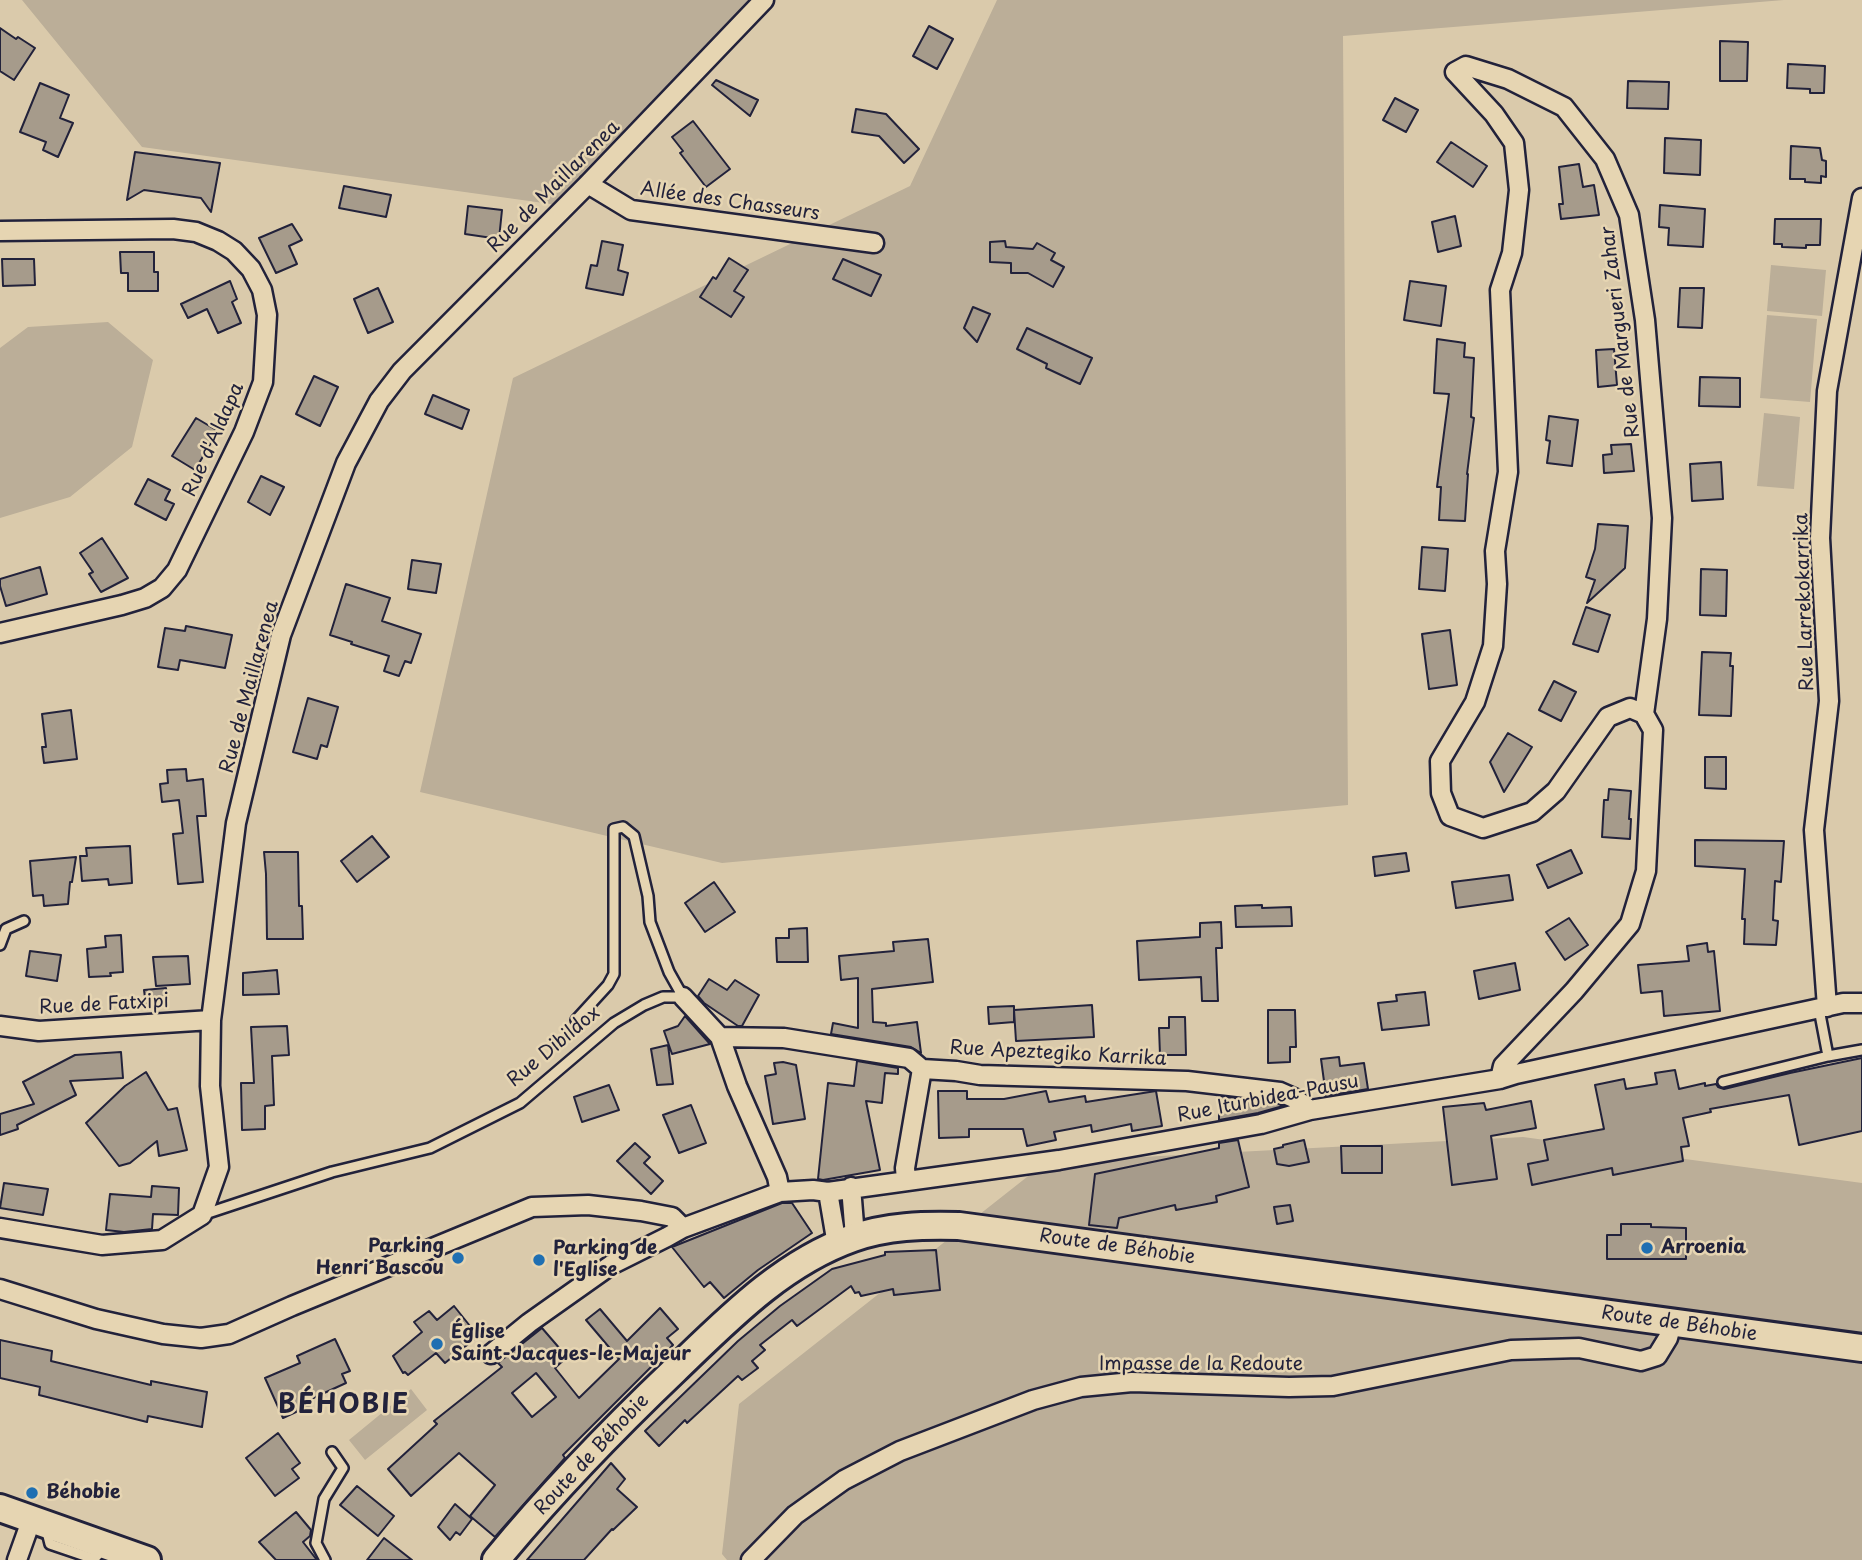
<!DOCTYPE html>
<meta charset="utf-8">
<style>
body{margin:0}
canvas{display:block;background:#dacaab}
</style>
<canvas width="1862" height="1560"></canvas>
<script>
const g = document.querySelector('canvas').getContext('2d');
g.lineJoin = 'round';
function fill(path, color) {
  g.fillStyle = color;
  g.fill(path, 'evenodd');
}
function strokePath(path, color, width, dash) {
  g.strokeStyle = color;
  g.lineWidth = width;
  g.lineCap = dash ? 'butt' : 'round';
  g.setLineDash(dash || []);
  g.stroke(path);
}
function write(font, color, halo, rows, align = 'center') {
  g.font = font + ' "Playpen Sans",sans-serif';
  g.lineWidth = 5;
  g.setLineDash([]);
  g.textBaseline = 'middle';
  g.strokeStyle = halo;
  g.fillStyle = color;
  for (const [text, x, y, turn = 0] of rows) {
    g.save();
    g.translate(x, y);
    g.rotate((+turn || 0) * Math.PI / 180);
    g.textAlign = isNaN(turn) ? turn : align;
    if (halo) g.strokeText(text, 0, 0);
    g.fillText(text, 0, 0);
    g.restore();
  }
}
fill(new Path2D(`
 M22 0H764L565 206 142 147Z
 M997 0H1784L1343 36 1348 805 722 863 420 792 513 378 910 186Z
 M1771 265 1826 270 1822 316 1767 311Z
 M1767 315 1817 319 1810 402 1760 398Z
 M108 322 153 360 132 447 70 497 0 518V348L28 327Z
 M1764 413 1800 417 1794 489 1757 486Z
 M1523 1137 1862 1183V1560H727L722 1554 739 1404 1046 1162Z
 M411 1389 427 1410 365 1460 349 1440Z`), '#bbae98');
const building = new Path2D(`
 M929 26 953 39 937 69 913 56Z
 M0 28 16 39 18 37 35 48 14 80 0 71Z
 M1720 41 1748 42 1747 81H1720Z
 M1788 64 1825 66 1824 93H1810V89L1787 88Z
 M716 80 758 100 750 116 712 85Z
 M1628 81 1669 82 1668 109 1627 108Z
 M40 83 69 95 60 118 73 123 58 157 43 150 46 142 20 132Z
 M1395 98 1418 110 1406 132 1383 120Z
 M856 109 886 114 919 149 904 163 879 136 852 132Z
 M693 121 730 169 706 187 680 153 683 151 672 137Z
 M1665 138 1701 140 1700 175 1664 173Z
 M1451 142 1487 166 1473 187 1437 162Z
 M1791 146 1820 148 1822 160 1826 161V177L1821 176V183L1805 182V179H1790Z
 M135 152 220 163 211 212 201 198 144 190 127 200Z
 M1579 164 1583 187 1594 185 1599 215 1561 219 1559 204H1563L1559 167Z
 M344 186 391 195 386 217 339 208Z
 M1660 205 1705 209 1703 247 1668 245 1669 228 1659 227Z
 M468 206 502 210 499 239 465 234Z
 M1455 216 1461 246 1438 252 1432 222Z
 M1775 219H1821L1820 245H1806V248L1782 247V244H1774Z
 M292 224 302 240 289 246 297 264 276 273 259 238Z
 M602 241 623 245 618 270 628 273 623 295 586 288 591 265 597 266Z
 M1005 241 1006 247 1033 249 1037 243 1055 253 1051 260 1064 267 1053 287 1028 273H1011V263L990 262V242Z
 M120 252H154V272H158V291H128V273H121Z
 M729 258 748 270 734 291 744 297 731 317 700 297 713 277 716 279Z
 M2 259H34L35 285 3 286Z
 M843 259 881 275 871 296 833 279Z
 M230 281 237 299 232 302 241 323 218 333 207 309 188 318 181 304Z
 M1410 281 1446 286 1441 326 1404 320Z
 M378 288 393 322 368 333 354 299Z
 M1680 288H1704L1702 328 1678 327Z
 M973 307 990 314 977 342 964 328Z
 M1027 328 1092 358 1080 384 1046 368 1047 364 1017 349Z
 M1437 339 1465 343 1464 357 1474 358 1471 417 1474 418 1467 474H1468L1465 521 1439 520 1441 487H1437L1449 394 1434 393Z
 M1614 349 1617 385 1598 387 1596 350Z
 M314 376 338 387 320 426 296 414Z
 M1700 377 1740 378V407L1699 406Z
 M433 395 469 410 462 429 425 414Z
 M1549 416 1578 420 1572 466 1547 463 1550 441 1546 440Z
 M196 418 218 431 195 470 172 456Z
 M1631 444 1634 471 1604 473 1603 455 1612 454 1611 445Z
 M1721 462 1723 499 1692 501 1690 464Z
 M261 476 284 487 270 515 248 502Z
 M148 479 170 490 165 500 174 504 166 520 135 504Z
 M1598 524 1628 526 1625 568 1587 603 1595 580 1586 577 1595 549Z
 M102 538 128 578 101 592 89 574 93 572 80 553Z
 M1422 547 1448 549 1445 591 1419 589Z
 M412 560 441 564 436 593 408 589Z
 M40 567 47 594 6 606 0 586V579Z
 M1701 569 1727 570 1726 616 1700 615Z
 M346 584 390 598 382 621 421 634 411 663 405 661 399 676 384 671 389 656 351 644 352 642 330 635Z
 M1586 607 1610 615 1598 652 1573 644Z
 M186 626 232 635 225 668 180 660 178 670 158 667 165 628 185 631Z
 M1450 630 1457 685 1429 689 1422 634Z
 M1702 652 1731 653 1730 666H1733L1731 716 1699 715Z
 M1554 681 1576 692 1561 721 1539 710Z
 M308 698 338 707 327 747 321 745 317 759 293 752Z
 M71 710 77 759 44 763 42 747H46L42 714Z
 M1508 733 1532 747 1504 792 1490 762Z
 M1705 757H1726V789L1705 788Z
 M186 769 187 781 203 779 206 816H197L203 882 178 884 173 834 183 833 179 800 162 802 160 784 168 783 167 770Z
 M1609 789 1631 791 1629 819H1631L1630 839 1602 837 1604 800H1608Z
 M372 836 389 857 357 882 341 861Z
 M1695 840 1784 841 1781 882 1775 881 1773 920 1778 921 1776 945 1744 944 1745 919H1742L1745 869 1695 866Z
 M130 846 132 883 109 885 108 879 82 881 80 856H87L86 848Z
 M1571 850 1582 873 1548 888 1537 865Z
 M264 852H298L299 906H302L303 939H267L266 874Z
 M1406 853 1409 871 1375 876 1373 857Z
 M76 857 72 882H70L68 904 44 906 43 895 33 896 30 861Z
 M1509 875 1513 900 1456 908 1452 882Z
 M714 882 735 912 705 932 685 903Z
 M1262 905V908L1291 907 1292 926 1236 927 1235 906Z
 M1569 918 1588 945 1565 960 1546 932Z
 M1221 922 1222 948H1216L1218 1001H1202L1201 977 1139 980 1137 941 1200 937V923Z
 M807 928 808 962H777L776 938H789V929Z
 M121 935 123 972 110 973 111 976 89 977 87 949 106 947 105 936Z
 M928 939 933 982 872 989 873 1022 886 1023V1026L917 1022 921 1053 911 1047 831 1034 833 1023 858 1028V978L841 980 839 956 894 951 893 942Z
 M1707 943 1708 952 1714 951 1720 1011 1664 1016 1662 991 1641 993 1638 965 1689 961 1687 946Z
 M30 951 61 955 57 981 26 976Z
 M188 956 190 984 156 986 153 957Z
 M1515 963 1520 990 1479 999 1474 971Z
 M277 970 279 994 243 995V973Z
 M709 979 727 990 735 980 759 995 742 1026H738L704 1003 698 996Z
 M166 988 168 1004 146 1005 144 990Z
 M1425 992 1429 1025 1382 1030 1378 1003 1397 1001 1396 995Z
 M1092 1005 1094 1037 1016 1041 1014 1010Z
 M1014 1006V1022L989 1024 988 1007Z
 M1268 1010H1295L1296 1047H1290V1062L1268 1063Z
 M685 1016 710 1044 672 1054 664 1031 678 1026Z
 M1169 1017H1185L1186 1055H1160L1159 1028H1169Z
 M287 1026 289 1055 272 1056 274 1105 265 1106V1129L242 1130 241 1083H254L251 1027Z
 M668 1045 673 1084 657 1085 651 1049Z
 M121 1052 123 1078 70 1081 76 1095 17 1125 18 1129 0 1135V1114L34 1104 23 1082 75 1055Z
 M1339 1057 1340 1066 1364 1063 1368 1089 1326 1096 1321 1059Z
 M1862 1058V1131L1799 1145 1789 1095 1710 1109 1711 1112 1683 1118 1689 1146 1681 1147 1683 1161 1613 1175 1612 1168 1532 1185 1528 1164 1548 1160 1544 1140 1604 1129 1595 1085 1624 1079 1626 1089 1657 1084 1655 1073 1675 1070 1679 1089 1705 1083V1086L1716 1084 1718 1087 1724 1089 1790 1073Z
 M857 1061 898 1068V1074L885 1073 882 1103 866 1101 880 1170 823 1180 818 1179 828 1083 854 1086Z
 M783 1062 796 1065 805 1119 773 1124 765 1076 776 1074 774 1063Z
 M146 1072 168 1110 177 1108 187 1150 159 1156 157 1141 130 1163 119 1166 86 1123 125 1086Z
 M609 1085 619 1110 582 1122 574 1097Z
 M938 1091H967V1099H1004L1046 1091 1049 1102 1085 1096 1086 1102 1156 1091 1162 1126 1132 1131 1131 1124 1092 1132 1091 1125 1054 1132 1056 1140 1027 1146 1023 1129H969V1137L939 1138Z
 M1219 1096 1277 1103 1283 1106 1258 1113 1219 1120Z
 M1531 1101 1536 1128 1491 1136 1497 1179 1452 1185 1443 1107 1484 1103 1486 1110Z
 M691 1105 706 1143 679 1153 663 1115Z
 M1238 1140 1249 1187 1216 1196 1217 1202 1176 1210 1175 1205 1119 1218 1117 1228 1089 1225 1095 1174 1219 1148V1143Z
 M1304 1140 1309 1162 1289 1166 1277 1164 1274 1149 1283 1147V1145Z
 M635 1143 650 1157 644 1163 663 1181 651 1194 617 1161Z
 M1341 1146H1382V1173H1342Z
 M4 1183 48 1189 43 1215 0 1208Z
 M152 1186 179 1188 178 1215 153 1214 152 1229 124 1232 106 1230 110 1194 151 1197Z
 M782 1203H792L812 1233 758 1270 724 1298 710 1282 704 1287 672 1247Z
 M1290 1205 1293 1221 1277 1224 1274 1207Z
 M1621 1224H1651V1227L1686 1228V1259H1607V1235H1621Z
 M936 1250 940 1290 894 1295 893 1289 861 1296 859 1292 855 1293 851 1286 797 1326 792 1320 760 1345 765 1350 752 1361 758 1368 742 1380 738 1376 687 1423 685 1420 659 1446 645 1431 738 1341 780 1306 832 1269 885 1255V1252Z
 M454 1306 478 1336 445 1363 436 1353 408 1375 405 1372 403 1373 393 1356 422 1332 414 1322 429 1311 437 1320Z
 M660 1308 678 1329 667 1338 673 1345 563 1455 565 1458 495 1537 470 1516 495 1485 459 1453 411 1496 388 1469 437 1424 434 1421 502 1367 498 1363 542 1328 567 1357 555 1368 579 1398 619 1359 586 1320 600 1309 627 1341ZM536 1373 556 1397 532 1417 512 1393Z
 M335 1339 350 1371 342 1374 346 1383 309 1400 311 1405 283 1418 265 1378 300 1363 297 1356Z
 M0 1340 52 1351 51 1361 151 1385V1381L207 1392 202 1427 148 1416 147 1422 39 1395 40 1387 0 1378Z
 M278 1433 300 1463 292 1469 299 1478 275 1496 246 1458Z
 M611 1463 625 1479 617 1489 637 1507 613 1530 612 1529 584 1560H527Z
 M357 1486 394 1516 378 1536 340 1505Z
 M455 1504 472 1519 460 1535 456 1532 450 1540 438 1527Z
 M296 1512 311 1530 310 1536 303 1542 317 1560H276L259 1542Z
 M384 1538 412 1560H367Z`);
fill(building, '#a69b8b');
strokePath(building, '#22223b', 2);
const service = new Path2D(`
 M0 945 6 929 24 921
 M1819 1009 1828 1056
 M576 1020 608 985 614 974V829L623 827 634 836 648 896 650 922 669 972 683 997
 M1723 1082 1828 1056 1862 1050
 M202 1215 332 1172 430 1148 520 1103 614 1023 644 1005 663 997H683
 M46 1528 50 1544 94 1559 104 1548
 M325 1560 316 1543 324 1499 343 1468 332 1452`);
const minor = new Path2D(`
 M588 184 631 210 874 243
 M0 231 173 229 196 232 218 241 234 251 251 269 262 290 267 315 263 382 244 432 177 570 162 588 145 598 122 605 0 633
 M683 997 720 1037 737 1086 777 1177 780 1192
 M1827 1007 1814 830 1829 701 1820 538 1827 391 1862 198
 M0 1026 39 1031 211 1020
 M720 1037 784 1038 909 1058 922 1069 956 1071 980 1075 1187 1081 1280 1092 1296 1099 1310 1110
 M1500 1079 1503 1066 1574 991 1630 924 1646 871 1653 730 1644 714 1657 619 1662 518 1645 320 1629 215 1605 159 1564 107 1508 79 1466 66 1455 72 1494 114 1514 143 1519 190 1512 253 1500 290 1508 472 1495 551 1497 584 1493 646 1475 702 1440 761 1441 793 1450 816 1483 828 1532 812 1556 791 1608 717 1630 708 1644 714
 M906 1180 905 1168 922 1069
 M851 1187 855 1237
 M828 1192 837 1245
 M0 1228 102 1245 162 1240 202 1215 219 1167 210 1086 211 1020 236 823 281 635 346 463 379 401 402 371 588 184 764 0
 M0 1289 96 1319 163 1334 201 1338 229 1334 292 1306 532 1207 588 1205 641 1211 672 1217 683 1228
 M491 1354 529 1323 611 1265 667 1237 683 1228 780 1192 813 1190 828 1192 1059 1160 1261 1124 1310 1110 1500 1079 1516 1074 1843 1003H1862
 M17 1560 32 1518
 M751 1560 795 1515 844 1480 900 1451 1033 1400 1081 1387 1132 1382 1289 1387 1333 1386 1511 1350 1579 1348 1641 1361 1657 1356 1668 1338 1672 1323`);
const primary = new Path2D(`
 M0 1508 147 1560
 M496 1560C551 1493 612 1430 675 1370 728 1319 782 1263 853 1238 887 1226 923 1225 959 1226L1862 1348`);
strokePath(service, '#22223b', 14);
strokePath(minor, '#22223b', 23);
strokePath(primary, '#22223b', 32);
strokePath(service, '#e6d5b2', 9);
strokePath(minor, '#e6d5b2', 18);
strokePath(primary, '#e6d5b2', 26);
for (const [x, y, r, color] of [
 [1647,1248,7,"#1f6fb2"],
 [458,1258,7,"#1f6fb2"],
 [539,1260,7,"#1f6fb2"],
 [437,1344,7,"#1f6fb2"],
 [32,1493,7,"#1f6fb2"]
]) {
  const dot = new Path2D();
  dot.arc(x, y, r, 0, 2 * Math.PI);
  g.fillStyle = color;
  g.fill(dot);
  strokePath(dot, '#e6d5b2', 2.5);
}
write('19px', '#22223b', '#e6d5b2', [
 ["Rue de Maillarenea",554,187,-45],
 ["Allée des Chasseurs",730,202,8],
 ["Rue de Margueri Zahar",1621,332,-97],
 ["Rue d'Aldapa",214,440,-66],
 ["Rue Larrekokarrika",1805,602,-92],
 ["Rue de Maillarenea",250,687,-75],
 ["Rue de Fatxipi",104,1005,-3],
 ["Rue Dibildox",554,1047,-40],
 ["Rue Apeztegiko Karrika",1058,1054,3],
 ["Rue Iturbidea-Pausu",1268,1099,-11],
 ["Route de Béhobie",1117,1247,8],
 ["Route de Béhobie",1679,1324,8],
 ["Impasse de la Redoute",1201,1365],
 ["Route de Béhobie",592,1455,-47]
]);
write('bold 19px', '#22223b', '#e6d5b2', [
 ["Parking",444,1247,"right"],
 ["Henri Bascou",444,1269,"right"],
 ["Arroenia",1661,1248],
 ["Parking de",553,1249],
 ["l'Eglise",553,1271],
 ["Église",451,1333],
 ["Saint-Jacques-le-Majeur",451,1355],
 ["Béhobie",46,1493]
], 'left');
g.letterSpacing = '2px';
write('bold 26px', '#22223b', '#e6d5b2', [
 ["BÉHOBIE",344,1406]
]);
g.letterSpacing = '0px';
</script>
